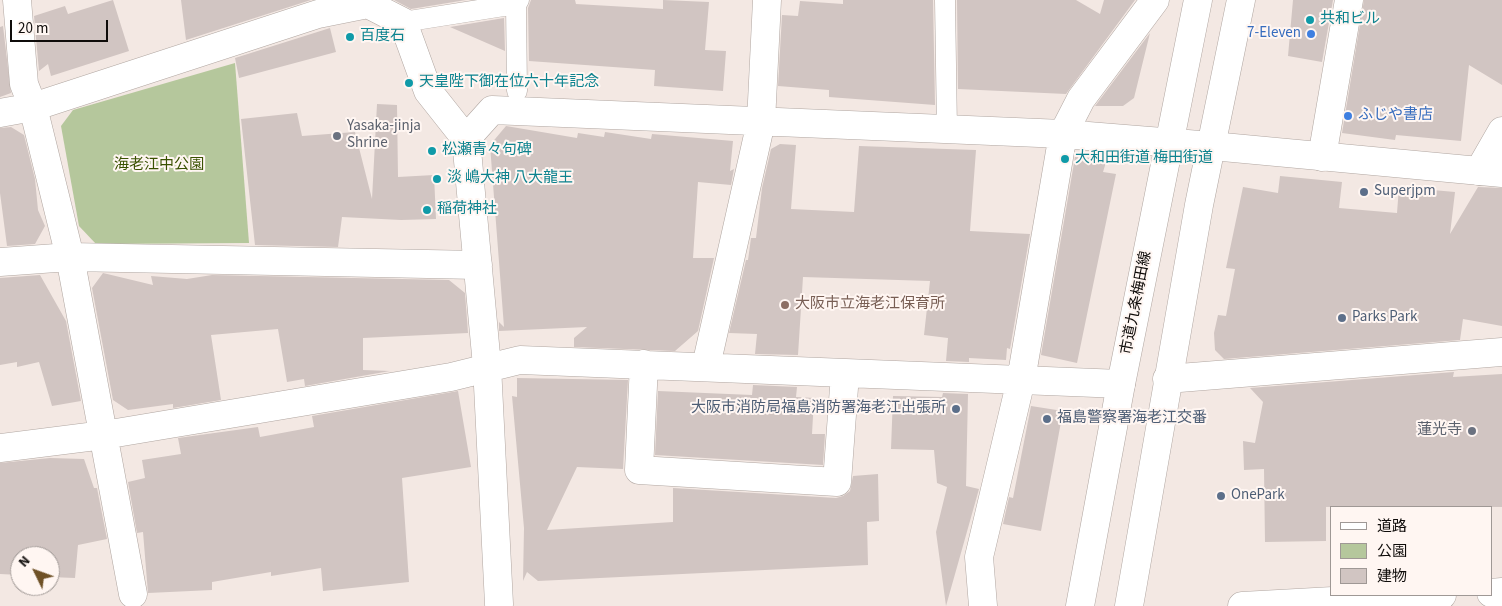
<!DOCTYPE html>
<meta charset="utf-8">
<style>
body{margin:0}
#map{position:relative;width:1502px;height:606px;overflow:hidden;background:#f3e8e3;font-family:"Source Sans 3","Noto Sans JP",sans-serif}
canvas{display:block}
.legend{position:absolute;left:1330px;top:506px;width:162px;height:90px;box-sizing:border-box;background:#fff6f2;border:1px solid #9f9895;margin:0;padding:6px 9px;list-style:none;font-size:15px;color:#0f0c0a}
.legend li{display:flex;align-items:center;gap:10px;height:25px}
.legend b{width:25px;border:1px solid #9f9895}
.north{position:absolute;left:10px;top:546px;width:50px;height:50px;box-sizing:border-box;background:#fff6f2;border:1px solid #9f9895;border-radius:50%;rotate:312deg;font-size:14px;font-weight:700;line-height:20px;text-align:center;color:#0f0c0a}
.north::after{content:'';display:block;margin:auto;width:18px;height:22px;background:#6f5126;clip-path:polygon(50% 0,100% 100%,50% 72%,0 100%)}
.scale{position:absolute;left:10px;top:20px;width:98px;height:22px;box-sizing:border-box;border:2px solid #0f0c0a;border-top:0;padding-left:6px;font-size:15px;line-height:18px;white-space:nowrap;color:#0f0c0a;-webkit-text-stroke:4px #fff6f2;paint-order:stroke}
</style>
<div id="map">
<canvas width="1502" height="606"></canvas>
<ul class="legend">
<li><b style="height:6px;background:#fff"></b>道路</li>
<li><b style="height:14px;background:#b5c79c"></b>公園</li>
<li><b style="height:14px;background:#d1c5c2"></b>建物</li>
</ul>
<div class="north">N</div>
<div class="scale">20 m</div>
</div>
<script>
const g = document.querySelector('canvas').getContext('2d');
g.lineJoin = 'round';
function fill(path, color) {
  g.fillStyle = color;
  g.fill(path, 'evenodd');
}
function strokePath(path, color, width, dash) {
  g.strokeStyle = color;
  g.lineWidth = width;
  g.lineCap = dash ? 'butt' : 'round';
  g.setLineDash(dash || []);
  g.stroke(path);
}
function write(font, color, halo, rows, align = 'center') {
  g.font = font + ' "Source Sans 3","Noto Sans JP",sans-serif';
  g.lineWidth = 4;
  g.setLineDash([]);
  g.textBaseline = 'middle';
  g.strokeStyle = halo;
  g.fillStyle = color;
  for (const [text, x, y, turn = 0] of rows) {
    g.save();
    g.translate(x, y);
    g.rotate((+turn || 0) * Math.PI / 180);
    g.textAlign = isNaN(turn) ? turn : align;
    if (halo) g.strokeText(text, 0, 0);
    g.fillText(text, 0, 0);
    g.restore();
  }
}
fill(new Path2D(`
 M235 63 249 243 96 244 79 226 61 126 73 110Z`), '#b5c79c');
fill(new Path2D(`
 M113 0 129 51 51 76 48 64 39 71 34 16 65 6 68 14Z
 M181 0H311L186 40Z
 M394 0H466L411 9Z
 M531 0H575L576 4 663 9V0L709 2 705 50 726 51 723 91 654 86 655 70 529 61 528 8Z
 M843 0H933L935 105 829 97V90L778 86 782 15 798 16 800 1 843 4Z
 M957 0H1076L1100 14 1104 0H1135L1066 94 958 89Z
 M1293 0H1333L1322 62 1288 56Z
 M1364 0H1502V85L1469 65 1461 141 1396 135 1395 140 1342 133Z
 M504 18 505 51 450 27Z
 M3 26 11 93 0 97V27Z
 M330 28 336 52 239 78 235 58Z
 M1150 33 1134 98 1123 106H1095Z
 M377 104 397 105 398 177 434 175 436 219 401 220 342 217 338 247 255 245 241 119 297 113 302 136 355 132 372 199Z
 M506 126 577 138 578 133 604 137 605 132 651 139 652 134 733 141 730 171 734 169 731 185 698 182 693 258H714L698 331 675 351 574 347V338L587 327 499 331V322L504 327 490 145Z
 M11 127 24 135 35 179 38 210 45 226 35 244 7 246 0 193V128Z
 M780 144 796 145 791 209 854 212 859 146 976 150 970 231 1030 234 1010 349 1007 348 1006 360 969 358V362L946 361 948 338 924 335 930 281 803 277 798 355 755 354 757 334 729 333 746 260H748L751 238H756L762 188 771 149Z
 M1075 157 1107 159 1103 172 1116 174 1077 363 1041 355Z
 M1280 176 1342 182 1339 208 1397 213 1399 187 1455 192 1450 234 1478 187 1502 188V326L1463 319 1460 340 1224 359 1215 350 1214 333 1218 315 1226 316 1235 269 1226 268 1243 187 1278 193Z
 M103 273 153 285 151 276 187 279 212 275 449 280 465 293 468 333 363 338V370L390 371 305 386 304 379 287 382 278 329 211 335 221 400 173 408V404L128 410 113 400 92 288Z
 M40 275 66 321 81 401 52 406 39 362 17 367V362L0 365V278Z
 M1454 372 1453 377 1502 374V507H1326V541L1265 542 1264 469 1244 470 1243 441 1255 443 1263 402 1250 388Z
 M517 378 628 380 623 469 577 467 547 530 673 522V488L836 498 843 496 850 491 853 476 878 474 879 521 867 522 868 565 538 581 527 572 523 581 524 528 512 396 517 397Z
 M753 385 797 387 796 397 814 398 812 434H825L823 465 655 455 658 391 752 395Z
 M458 391 471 467 402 478 409 582 323 591 321 568 271 576V572L212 582V590L148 593 143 532 137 533 128 482 145 478 142 460 181 454 178 438 258 427 260 437 314 427 312 416Z
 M943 393 968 394 966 486 979 489 946 606 936 532 947 487 937 483 934 450 891 449 893 396 942 397Z
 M1031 406 1063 411 1041 531 1003 524 1009 497 1013 498Z
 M50 458 84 459 94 488H97L107 539 78 545 75 578 50 577V556H20V575L0 574V463Z`), '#d1c5c2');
const lane = new Path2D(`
 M945 0 947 130
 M516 4 517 91
 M403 22 516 4 519 0`);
const street = new Path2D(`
 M17 0 24 84 33 107 70 257 133 594
 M0 113 33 107 318 14 368 4 403 22 428 91 466 139
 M1322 157 1349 0
 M1479 171 1502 131
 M0 262 70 257 478 265
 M644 364 639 470 837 482 845 374
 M706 366 761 122 767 0
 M1167 379 1502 352
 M0 448 104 435 451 377 520 360 1121 384
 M499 604 487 366 466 139 492 110 1063 134 1212 146
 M983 606 979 557 1021 380 1063 134 1081 99 1155 0`);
const secondary = new Path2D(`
 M1212 146 1502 173`);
const primary = new Path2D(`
 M1080 606 1121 384 1198 0
 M1129 606 1199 205 1241 0`);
const highway = new Path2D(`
 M1491 593 1502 592
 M1242 606 1442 595`);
strokePath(lane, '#b0a6a1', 21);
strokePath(street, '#b0a6a1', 29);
strokePath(secondary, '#b0a6a1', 29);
strokePath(primary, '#b0a6a1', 29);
strokePath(highway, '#b0a6a1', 29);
strokePath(lane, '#fff', 20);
strokePath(street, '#fff', 28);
strokePath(secondary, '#fff', 28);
strokePath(primary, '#fff', 28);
strokePath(highway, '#fff', 28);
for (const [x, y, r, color] of [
 [1310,20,5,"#0f9aa8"],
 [1311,34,5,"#3f7fe0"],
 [350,37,5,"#0f9aa8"],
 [409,83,5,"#0f9aa8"],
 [1348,116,5,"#3f7fe0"],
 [337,136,5,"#6b7280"],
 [432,151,5,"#0f9aa8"],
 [1065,159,5,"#0f9aa8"],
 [437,179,5,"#0f9aa8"],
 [1364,192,5,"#5c6f8a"],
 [427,210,5,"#0f9aa8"],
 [785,305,5,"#8d6e63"],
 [1342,318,5,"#5c6f8a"],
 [956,409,5,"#5c6f8a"],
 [1047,419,5,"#5c6f8a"],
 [1472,431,5,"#6b7280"],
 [1221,496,5,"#5c6f8a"]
]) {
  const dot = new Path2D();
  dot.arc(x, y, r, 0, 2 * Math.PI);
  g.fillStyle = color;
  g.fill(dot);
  strokePath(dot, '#fff6f2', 2);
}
write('15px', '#0d838f', '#fff6f2', [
 ["共和ビル",1320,20],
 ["百度石",360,37],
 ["天皇陛下御在位六十年記念",419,83],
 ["松瀬青々句碑",442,151],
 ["大和田街道 梅田街道",1075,159],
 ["淡 嶋大神 八大龍王",447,179],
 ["稲荷神社",437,210]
], 'left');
write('15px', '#366cbe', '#fff6f2', [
 ["7-Eleven",1301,34],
 ["ふじや書店",1358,116,"left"]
], 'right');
write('15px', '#5b616d', '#fff6f2', [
 ["Yasaka-jinja",347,127],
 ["Shrine",347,144],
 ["蓮光寺",1462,431,"right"]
], 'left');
write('15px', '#395100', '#fff6f2', [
 ["海老江中公園",159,166]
]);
write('15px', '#4e5e75', '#fff6f2', [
 ["Superjpm",1374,192],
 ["Parks Park",1352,318],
 ["大阪市消防局福島消防署海老江出張所",946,409,"right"],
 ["福島警察署海老江交番",1057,419],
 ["OnePark",1231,496]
], 'left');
write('15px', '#0f0c0a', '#fff6f2', [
 ["市道九条梅田線",1137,303,-79]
]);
write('15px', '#785e54', '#fff6f2', [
 ["大阪市立海老江保育所",795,305]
], 'left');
</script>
